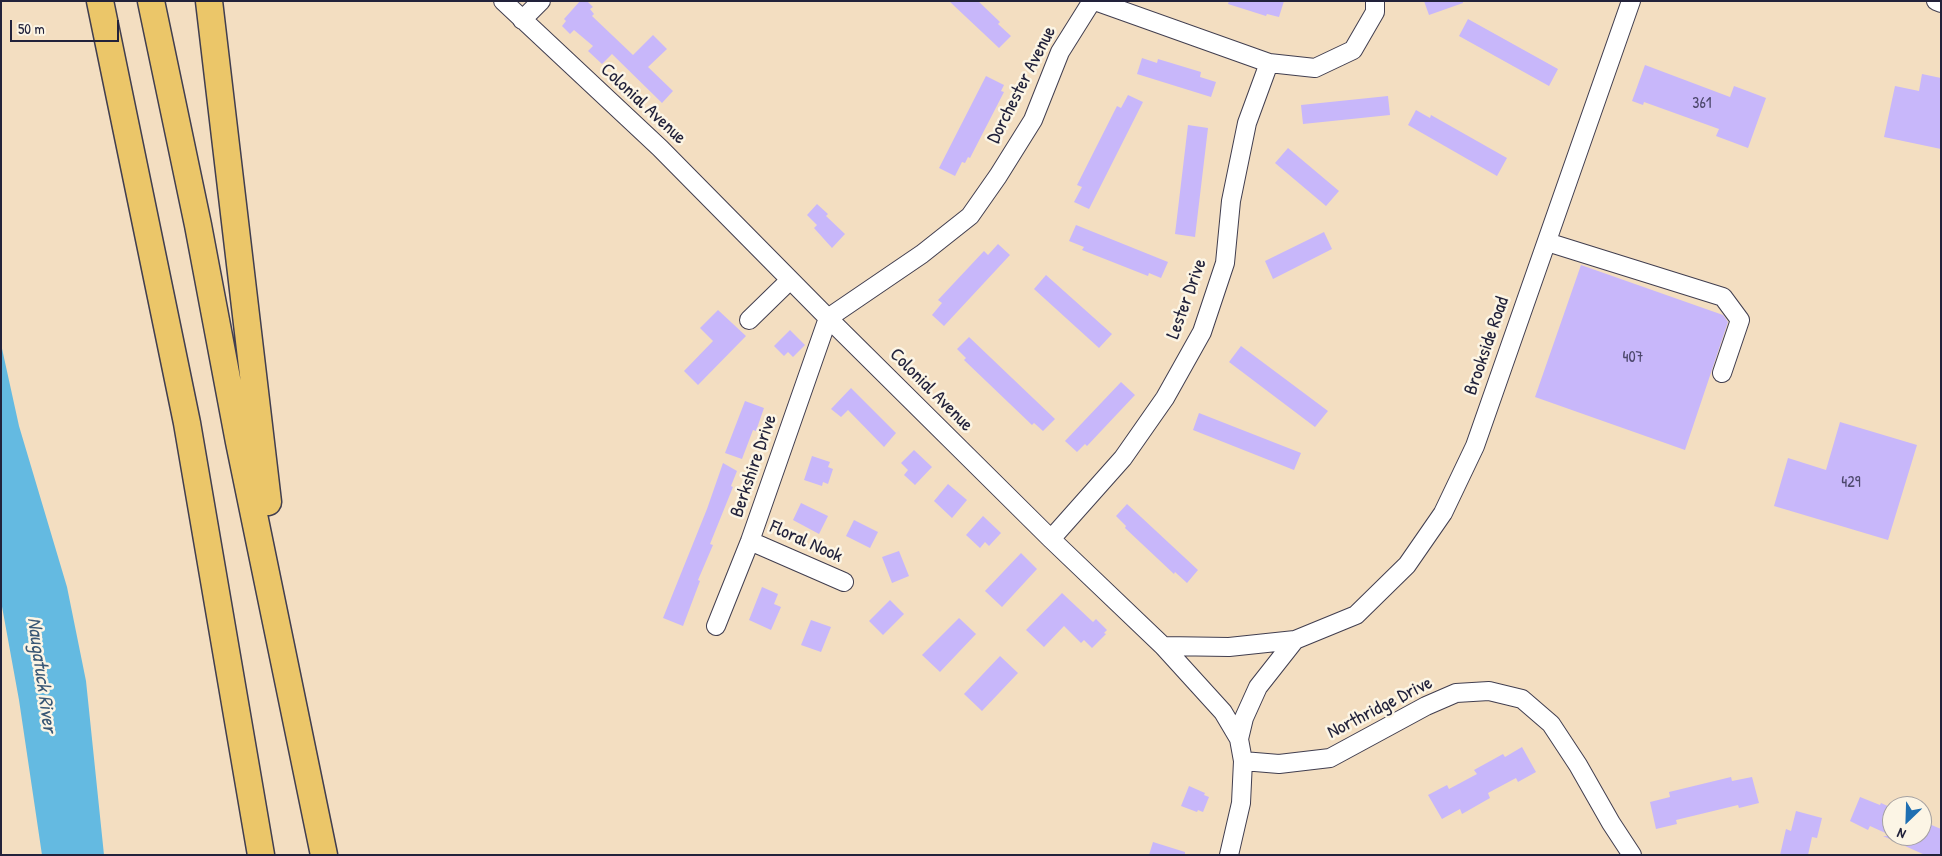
<!DOCTYPE html>
<style>
body{margin:0}
#map{position:relative;width:1942px;height:856px;overflow:hidden;background:#f3dec1;font-family:"Patrick Hand",sans-serif}
canvas{display:block}
.frame{position:absolute;inset:0;border:2px solid #22223b;pointer-events:none}
.north{position:absolute;left:1882px;top:796px;width:50px;height:50px;box-sizing:border-box;background:#fcf5e5;border:1px solid #a5a1a1;border-radius:50%;rotate:204deg;font-size:14px;font-weight:700;line-height:20px;text-align:center;color:#22223b}
.north::after{content:'';display:block;margin:auto;width:18px;height:22px;background:#1f6fb2;clip-path:polygon(50% 0,100% 100%,50% 72%,0 100%)}
.scale{position:absolute;left:10px;top:20px;width:109px;height:22px;box-sizing:border-box;border:2px solid #22223b;border-top:0;padding-left:6px;font-size:15px;line-height:18px;white-space:nowrap;color:#22223b;-webkit-text-stroke:4px #fcf5e5;paint-order:stroke}
</style>
<div id="map">
<canvas width="1942" height="856"></canvas>
<div class="frame"></div>
<div class="north">N</div>
<div class="scale">50 m</div>
</div>
<script>
const g = document.querySelector('canvas').getContext('2d');
g.lineJoin = 'round';
function fill(path, color) {
  g.fillStyle = color;
  g.fill(path, 'evenodd');
}
function strokePath(path, color, width, dash) {
  g.strokeStyle = color;
  g.lineWidth = width;
  g.lineCap = dash ? 'butt' : 'round';
  g.setLineDash(dash || []);
  g.stroke(path);
}
function write(font, color, halo, rows, align = 'center') {
  g.font = font + ' "Patrick Hand",sans-serif';
  g.lineWidth = 5;
  g.setLineDash([]);
  g.textBaseline = 'middle';
  g.strokeStyle = halo;
  g.fillStyle = color;
  for (const [text, x, y, turn = 0] of rows) {
    g.save();
    g.translate(x, y);
    g.rotate((+turn || 0) * Math.PI / 180);
    g.textAlign = isNaN(turn) ? turn : align;
    if (halo) g.strokeText(text, 0, 0);
    g.fillText(text, 0, 0);
    g.restore();
  }
}
fill(new Path2D(`
 M1 344 19 426 67 587 86 681 104 855H42L19 700 1 601Z`), '#64bae1');
fill(new Path2D(`
 M580 1H587L593 7 590 9 594 14 592 16 633 55 653 35 667 49 648 67 673 91 662 103 612 54 602 64 588 51 593 46 574 30 570 34 562 26 566 21 564 19Z
 M949 1H978L1000 22 998 24 1011 36 999 48Z
 M1229 1H1284L1279 17 1267 14 1266 16 1228 4Z
 M1424 1H1463V3L1429 15Z
 M1468 19 1558 69 1549 86 1459 36Z
 M1142 58 1157 63 1158 59 1201 72 1200 77 1216 82 1211 97 1137 74Z
 M1645 65 1730 97 1734 86 1766 98 1748 148 1716 136 1719 129 1644 102 1643 105 1632 101Z
 M1922 74 1941 78V149L1884 137 1895 86 1919 91Z
 M986 76 1004 85 1001 91 1004 92 970 158 968 157 965 163 962 162 955 176 939 168Z
 M1128 95 1143 102 1089 209 1074 202 1082 187 1077 185 1117 106 1121 108Z
 M1388 96 1390 115 1303 124 1301 105Z
 M1416 110 1430 118 1431 115 1507 158 1497 176 1408 125Z
 M1188 125 1208 128 1195 237 1175 234Z
 M1288 148 1339 191 1326 206 1275 163Z
 M817 204 828 214 826 216 845 234 832 248 814 228 817 225 807 215Z
 M1076 225 1168 262 1161 278 1149 273 1148 276 1082 250 1084 247 1069 241Z
 M1324 232 1332 249 1273 279 1265 261Z
 M998 244 1010 255 944 326 932 315 942 303 938 300 984 251 988 255Z
 M1581 265 1723 315 1728 322 1685 450 1535 397Z
 M1046 275 1112 334 1099 348 1034 289Z
 M718 310 746 336 698 385 684 371 713 341 700 328Z
 M790 330 805 345 793 357 788 352 784 356 774 346Z
 M969 337 1055 419 1043 431 1034 423 1032 425 964 360 966 358 957 349Z
 M1241 346 1328 411 1315 427 1229 362Z
 M1121 382 1135 395 1087 446 1085 444 1077 452 1065 441Z
 M851 388 896 433 884 447 848 410 841 417 831 409Z
 M745 401 764 408 756 431 753 430 742 459 725 453Z
 M1199 413 1301 453 1294 470 1193 430Z
 M1840 422 1917 445 1888 540 1774 506 1788 458 1826 470Z
 M914 450 932 467 915 485 904 475 908 470 901 463Z
 M812 456 830 462 828 467 833 469 828 484 823 482 822 486 804 480Z
 M723 463 737 471 731 486 733 487 710 544 713 545 698 580 700 581 683 626 663 618 707 509Z
 M948 484 967 500 952 518 934 501Z
 M801 503 828 516 819 534 793 520Z
 M1127 504 1198 570 1187 583 1175 572 1174 574 1125 528 1126 526 1116 516Z
 M983 516 1001 533 989 546 985 542 980 548 966 535Z
 M854 520 878 532 870 548 846 536Z
 M899 551 909 576 892 583 882 557Z
 M1021 553 1037 569 1002 607 985 591Z
 M762 587 778 594 774 604 781 607 771 630 749 620Z
 M1062 593 1093 622 1096 619 1107 630 1104 633 1106 634 1092 648 1084 640 1081 643 1064 626 1044 647 1026 630Z
 M890 600 904 614 883 635 869 621Z
 M959 618 976 634 940 672 922 655Z
 M811 620 831 627 821 652 801 645Z
 M1000 656 1018 673 982 711 964 694Z
 M1522 747 1536 772 1518 782 1516 778 1488 793 1490 798 1462 814 1460 809 1442 819 1428 795 1447 785 1449 789 1477 774 1474 770 1503 754 1505 757Z
 M1731 777 1732 781 1752 777 1759 803 1739 808 1738 805 1676 820 1677 824 1656 829 1650 802 1670 797 1669 792Z
 M1189 786 1205 793 1204 795 1209 797 1203 812 1198 810 1197 812 1181 806Z
 M1860 797 1880 805 1881 803 1892 808V836L1870 826 1868 830 1850 821Z
 M1796 811 1822 818 1817 838 1812 837 1808 855H1780L1786 829 1791 831Z
 M1922 821 1941 829V855H1925L1883 836H1922Z
 M1153 842 1185 852V855H1149Z`), '#c8b7fa');
const minor = new Path2D(`
 M503 1 660 148 828 318 1051 539 1163 646 1223 712 1239 739 1243 761 1241 803 1229 855
 M1095 1 1269 63 1315 68 1353 50 1375 12V1
 M1936 1 1941 3
 M522 20 541 1
 M1547 242 1723 297 1740 320 1722 373
 M749 320 790 280
 M1051 539 1123 458 1165 398 1202 332 1225 263 1231 201 1247 123 1269 63
 M750 541 844 582
 M716 626 750 541 828 318 922 254 970 216 998 176 1033 120 1060 52 1092 1
 M1163 646 1229 647 1295 640 1356 615 1407 565 1443 513 1475 446 1631 1
 M1239 739 1244 718 1258 687 1295 640
 M1243 761 1279 764 1330 758 1426 706 1456 693 1489 691 1522 699 1551 724 1578 765 1611 823 1632 855`);
const highway = new Path2D(`
 M100 1 187 423 261 855
 M151 1 198 225 239 442 324 855
 M209 1 268 502`);
strokePath(minor, '#413e4f', 20);
strokePath(highway, '#413e4f', 29);
strokePath(minor, '#fff', 18);
strokePath(highway, '#ebc669', 26);
write('16px', '#4c476b', null, [
 ["361",1702,104],
 ["407",1633,358],
 ["429",1851,483]
]);
write('19px', '#22223b', '#fcf5e5', [
 ["Dorchester Avenue",1022,85,-63],
 ["Colonial Avenue",643,104,43],
 ["Lester Drive",1187,299,-70],
 ["Brookside Road",1487,346,-71],
 ["Colonial Avenue",931,390,45],
 ["Berkshire Drive",754,466,-71],
 ["Floral Nook",806,542,24],
 ["Northridge Drive",1380,708,-27]
]);
write('italic 20px', '#395775', '#fcf5e5', [
 ["Naugatuck River",41,675,82]
]);
</script>
